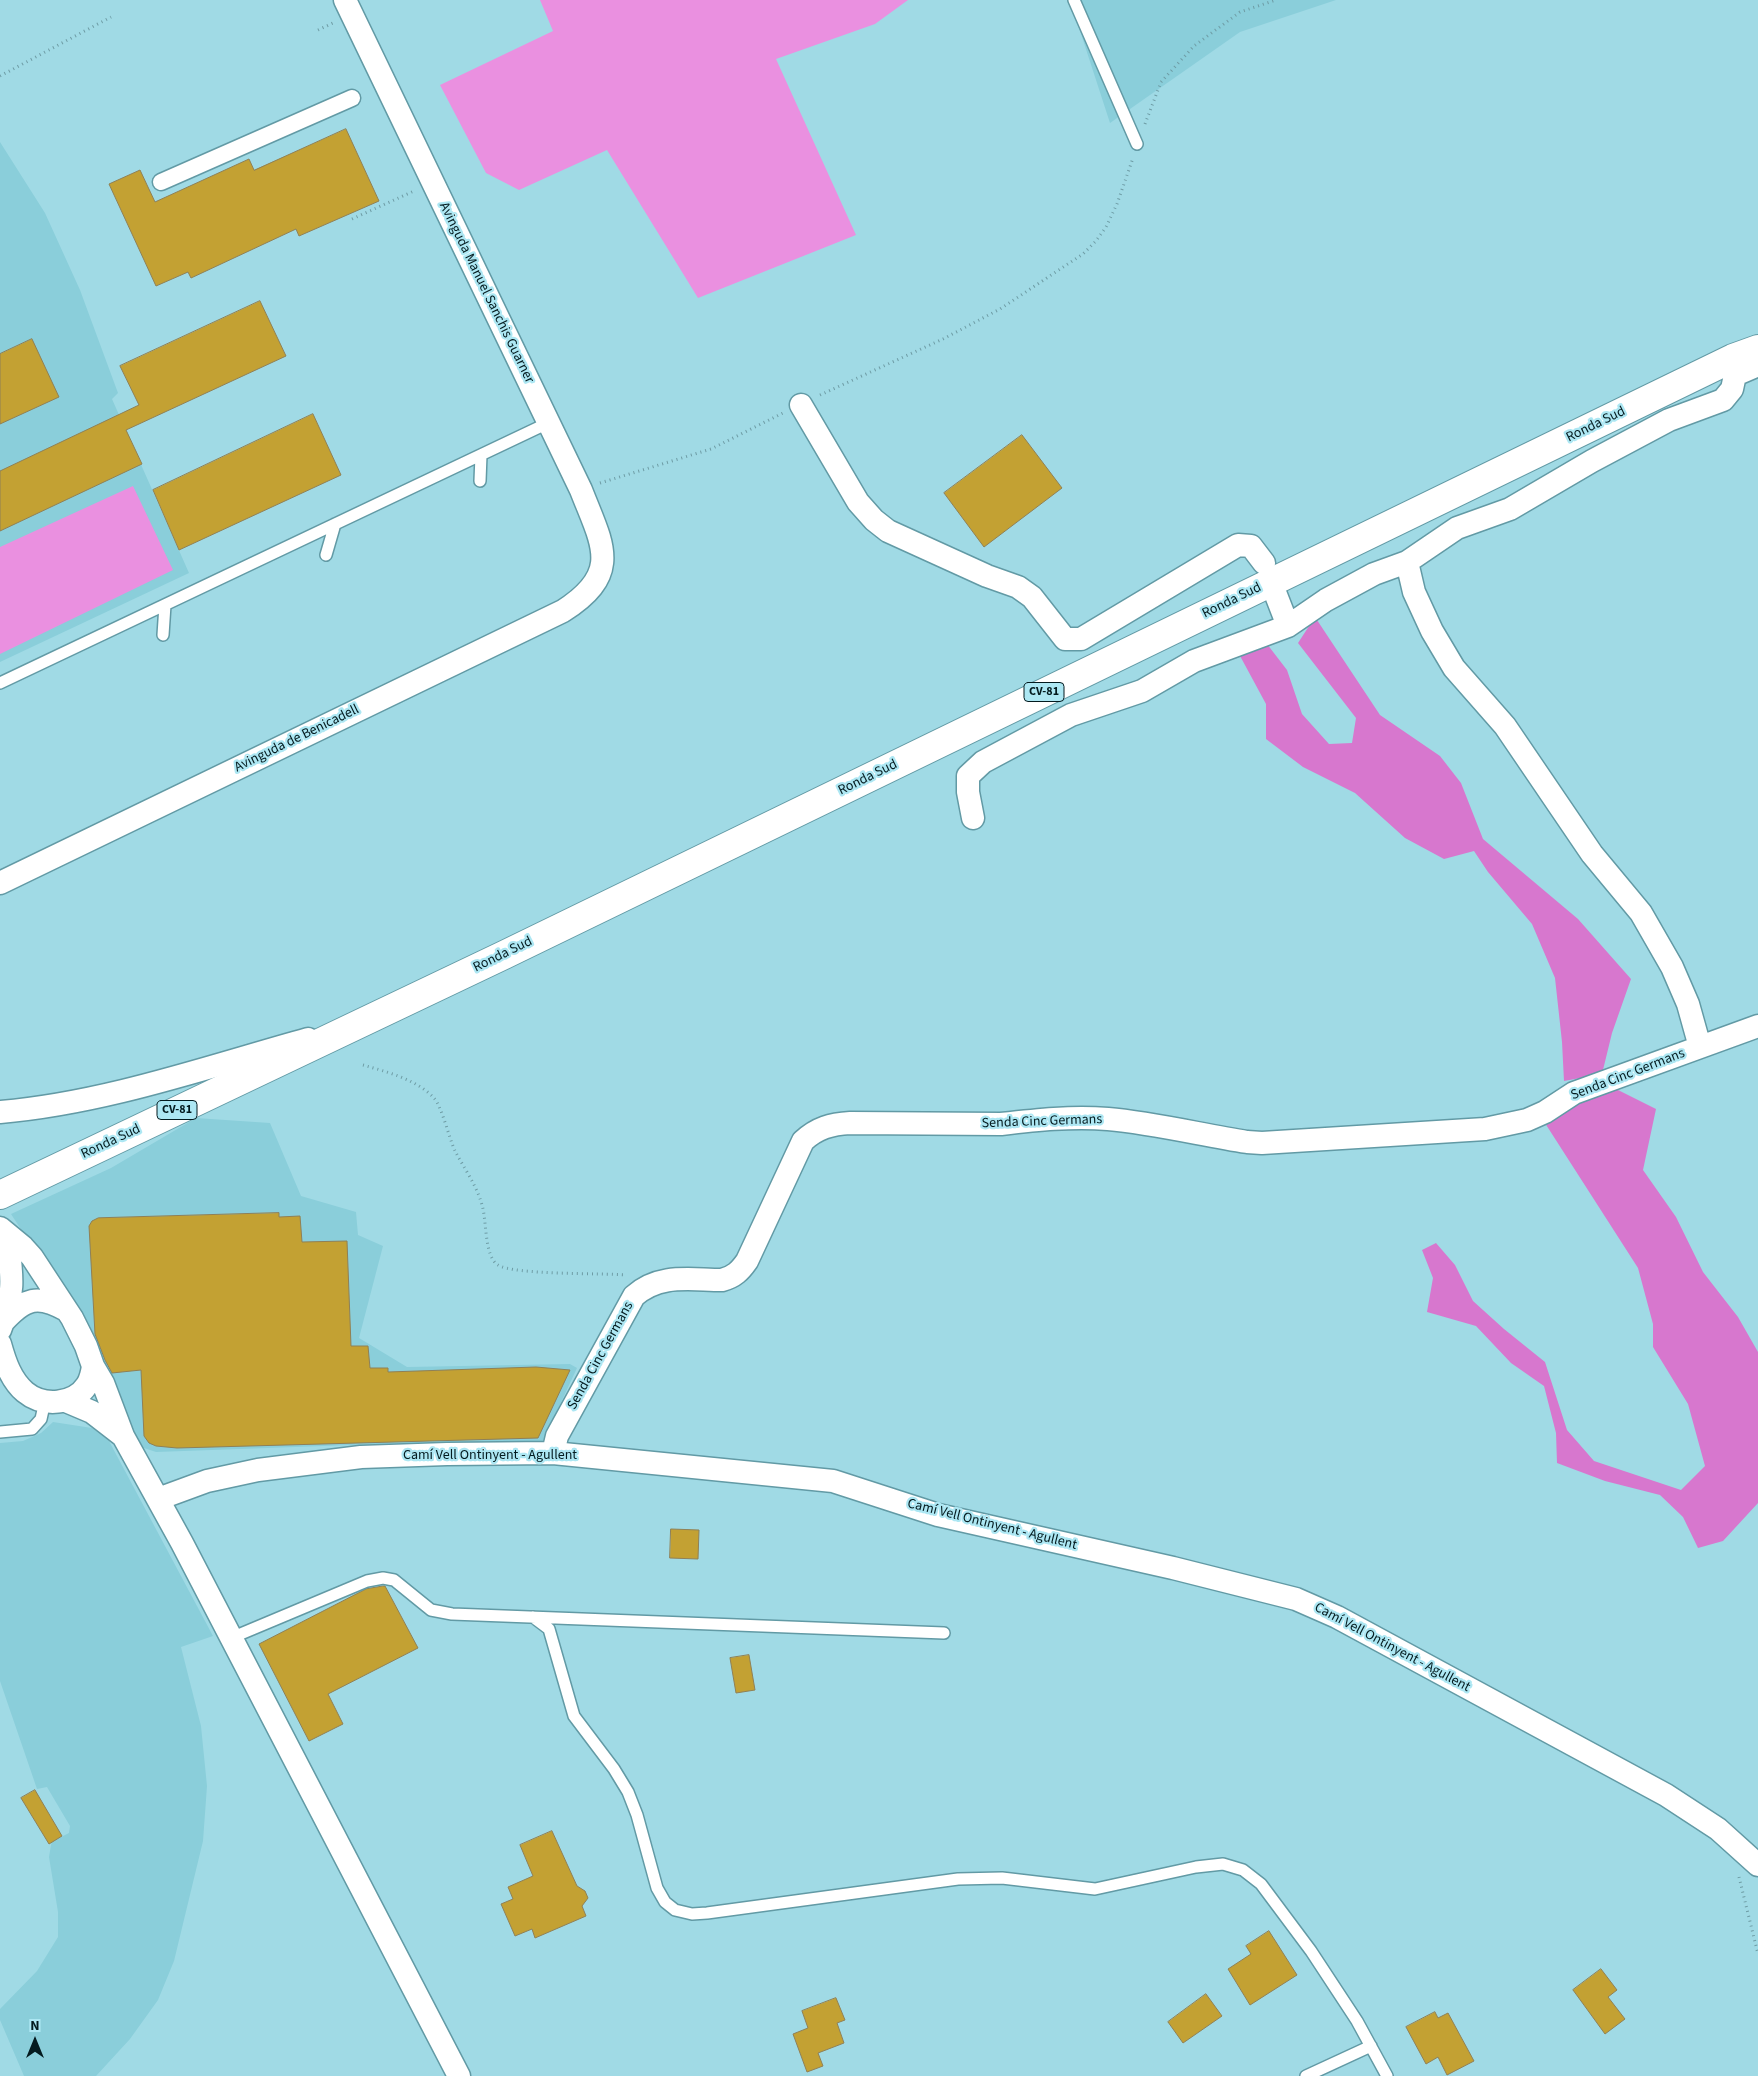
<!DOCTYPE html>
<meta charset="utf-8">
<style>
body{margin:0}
#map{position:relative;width:1758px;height:2076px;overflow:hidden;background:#a0dae5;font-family:"Source Sans 3",sans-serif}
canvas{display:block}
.north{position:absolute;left:10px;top:2016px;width:50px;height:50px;-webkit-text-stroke:4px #ade7f3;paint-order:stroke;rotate:0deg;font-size:14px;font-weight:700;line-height:20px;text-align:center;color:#041b1f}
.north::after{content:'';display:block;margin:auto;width:18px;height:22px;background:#041b1f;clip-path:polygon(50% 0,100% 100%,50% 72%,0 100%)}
</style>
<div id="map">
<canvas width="1758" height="2076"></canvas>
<div class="north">N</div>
</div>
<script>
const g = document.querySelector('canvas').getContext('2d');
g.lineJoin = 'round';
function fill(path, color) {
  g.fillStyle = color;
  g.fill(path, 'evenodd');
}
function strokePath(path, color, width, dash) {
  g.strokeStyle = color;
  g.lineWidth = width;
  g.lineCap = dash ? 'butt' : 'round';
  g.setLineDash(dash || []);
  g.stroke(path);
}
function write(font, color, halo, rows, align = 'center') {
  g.font = font + ' "Source Sans 3",sans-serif';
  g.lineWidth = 4.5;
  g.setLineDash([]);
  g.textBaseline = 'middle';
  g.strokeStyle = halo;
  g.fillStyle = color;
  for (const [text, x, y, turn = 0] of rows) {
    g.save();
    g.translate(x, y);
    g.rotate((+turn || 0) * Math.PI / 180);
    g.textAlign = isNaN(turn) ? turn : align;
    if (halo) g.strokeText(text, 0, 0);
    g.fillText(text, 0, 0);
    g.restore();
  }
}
fill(new Path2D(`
 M1070 0H1336L1240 32 1110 123Z
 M0 142 45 213 80 290 118 393 112 399 189 573 0 662Z
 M196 1118 270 1123 301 1196 356 1212 358 1235 383 1246 359 1338 407 1367 570 1364 577 1368 543 1441 407 1443 156 1452 141 1447 94 1341 11 1214 111 1168Z
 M53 1422 92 1428 109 1441 213 1636 181 1647 201 1726 207 1786 203 1841 174 1961 158 2000 130 2039 96 2076H24L0 2020V2009L37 1971 58 1937V1912L49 1857 52 1839 59 1838 69 1833 70 1826 47 1787 37 1789 0 1681V1443L23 1441 41 1433Z`), '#8aceda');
fill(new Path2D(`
 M540 0H908L875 24 776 59 856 235 698 298 607 150 519 190 486 173 440 85 553 31Z
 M133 486 173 570 0 654V547Z`), '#ea90e0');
fill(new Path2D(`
 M1315 617 1380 715 1440 756 1461 783 1483 839 1578 919 1631 979 1612 1033 1602 1074 1564 1081 1562 1042 1555 978 1532 924 1488 872 1474 851 1444 859 1405 838 1355 793 1303 767 1266 739V704L1239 654 1267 644 1287 670 1302 714 1329 744 1352 743 1356 718 1298 643Z
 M1612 1087 1656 1109 1643 1170 1676 1217 1703 1272 1738 1317 1758 1352V1503L1723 1541 1698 1548 1683 1517 1660 1495 1605 1481 1557 1463 1556 1433 1544 1386 1511 1363 1476 1326 1427 1312 1433 1278 1422 1250 1436 1243 1455 1265 1473 1301 1504 1329 1545 1362 1567 1430 1594 1461 1681 1490 1705 1466 1688 1404 1653 1347V1324L1638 1268 1543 1120Z`), '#d777ce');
const building = new Path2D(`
 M346 129 379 201 299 236 296 229 191 278 188 272 156 286 109 184 140 170 155 202 249 159 254 170Z
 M260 301 286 356 126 430 142 464 0 531V471L139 405 120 366Z
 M32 339 59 397 0 424V354Z
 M313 414 341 475 179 550 153 490Z
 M1022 435 1062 488 984 547 944 493Z
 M279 1213V1217L300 1216 302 1242 347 1241 351 1346H368L370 1368H388V1372L536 1367 570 1370 538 1438 177 1448 156 1446 149 1443 144 1436 141 1370 112 1373 105 1360 95 1334 89 1226 92 1221 98 1218Z
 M671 1529 699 1530 698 1559 670 1558Z
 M383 1586H385L418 1648 328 1694 343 1724 309 1741 259 1644 366 1589Z
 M749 1655 755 1690 736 1693 730 1658Z
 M35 1790 62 1836 49 1844 21 1798Z
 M552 1831 577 1886 585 1891 588 1898 582 1906 586 1916 535 1938 532 1929 515 1936 501 1904 513 1899 508 1887 533 1876 520 1845Z
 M1269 1931 1297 1975 1250 2005 1228 1969 1251 1954 1246 1946Z
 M1601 1969 1617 1990 1608 1997 1625 2019 1605 2034 1573 1990Z
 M1206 1994 1222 2016 1183 2043 1168 2022Z
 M836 1998 845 2020 837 2023 844 2043 818 2053 823 2066 807 2072 793 2034 808 2028 802 2011Z
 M1435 2012 1438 2018 1448 2013 1474 2061 1447 2075 1438 2057 1426 2064 1406 2027Z`);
fill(building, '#c3a133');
strokePath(building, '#8f8056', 1);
const service = new Path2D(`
 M1074 0 1137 144
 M480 481 481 455
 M326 555 335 524
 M163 635 165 605
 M0 683 548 423
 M0 1432 32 1429 41 1419 45 1401
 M533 1617 549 1629 574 1716 614 1769 628 1792 637 1815 657 1888 665 1902 675 1910 692 1914 707 1913 958 1879 1002 1878 1095 1889 1196 1867 1223 1864 1243 1870 1261 1884 1311 1951 1357 2021 1387 2076
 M231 1638 367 1581 383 1578 394 1580 431 1610 452 1614 944 1633
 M1306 2076 1371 2046`);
const pedestrian = new Path2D(`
 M161 182 352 98`);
const minor = new Path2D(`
 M801 405 858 502 874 520 888 531 987 576 1018 587 1032 597 1065 639H1081L1238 545 1251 546 1264 563
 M1407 562 1414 592 1432 631 1454 668 1505 726 1592 854 1641 913 1672 967 1688 1004 1700 1047
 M1276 595 1288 626
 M973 818 968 792V776L983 762 1071 715 1142 691 1194 661 1288 626 1326 600 1374 574 1407 562 1457 528 1510 509 1592 461 1669 420 1723 400 1732 389 1735 375 1758 365
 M0 883 563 611C623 573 602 544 581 490L345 0
 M0 1112C105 1103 207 1067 308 1039
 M0 1228 23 1247 32 1257 72 1318 86 1346 93 1366 103 1383 123 1436 182 1543 459 2076
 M3 1322C25 1298 38 1294 66 1310
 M0 1330C16 1290 12 1276 7 1235
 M0 1344C5 1362 11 1380 25 1392 43 1407 74 1405 87 1385 91 1379 92 1373 93 1366
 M66 1401 92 1412 123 1436
 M553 1453 557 1436 634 1296C660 1273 690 1280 722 1280 734 1277 740 1271 747 1261L803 1141C817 1128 831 1124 850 1123L1001 1124C1036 1120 1072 1116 1108 1119 1154 1123 1202 1135 1247 1142L1262 1143 1485 1129 1527 1120 1545 1112 1574 1093 1758 1026
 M158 1499 207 1481 258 1470 361 1457 447 1454 553 1453 833 1481 938 1515 1173 1568 1296 1599 1337 1617 1666 1795 1718 1829 1758 1865`);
const primary = new Path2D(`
 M0 1195 504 955 1733 358 1758 349`);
strokePath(service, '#629aa5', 14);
strokePath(pedestrian, '#629aa5', 19);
strokePath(minor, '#629aa5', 25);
strokePath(primary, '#629aa5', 30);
strokePath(new Path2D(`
 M318 30 333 23
 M0 76 111 17
 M1145 124 1161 82 1194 46 1240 12 1276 0
 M352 219 414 191
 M820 395 943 339 1000 309 1083 254 1096 241 1106 227 1117 204 1133 158
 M600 483 711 449 783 413
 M363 1065C387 1072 416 1079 434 1098 442 1107 449 1138 455 1151 464 1168 477 1186 482 1205 487 1221 484 1256 498 1265 513 1275 603 1273 626 1275
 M1739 1877 1758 1954`), '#6e9ca5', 3, [1, 4]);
strokePath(service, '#fff', 11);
strokePath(pedestrian, '#fff', 16);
strokePath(minor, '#fff', 22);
strokePath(primary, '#fff', 28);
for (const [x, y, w] of [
 [1044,692,40],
 [177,1110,40]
]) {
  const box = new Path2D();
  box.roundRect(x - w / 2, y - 9.5, w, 19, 4);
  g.fillStyle = '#ade7f3';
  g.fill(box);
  strokePath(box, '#041b1f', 1);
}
write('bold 12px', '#041b1f', null, [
 ["CV-81",1044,692],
 ["CV-81",177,1110]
]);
write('14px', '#041b1f', '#ade7f3', [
 ["Avinguda Manuel Sanchis Guarner",486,293,64],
 ["Ronda Sud",1596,425,-26],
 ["Ronda Sud",1232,601,-26],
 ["Avinguda de Benicadell",297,739,-26],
 ["Ronda Sud",868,778,-26],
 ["Ronda Sud",503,955,-26],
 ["Senda Cinc Germans",1628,1075,-21],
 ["Senda Cinc Germans",1042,1122,-2],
 ["Ronda Sud",111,1142,-25],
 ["Senda Cinc Germans",601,1356,-61],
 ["Camí Vell Ontinyent - Agullent",490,1456],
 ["Camí Vell Ontinyent - Agullent",992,1525,14],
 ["Camí Vell Ontinyent - Agullent",1392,1648,28]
]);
</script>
